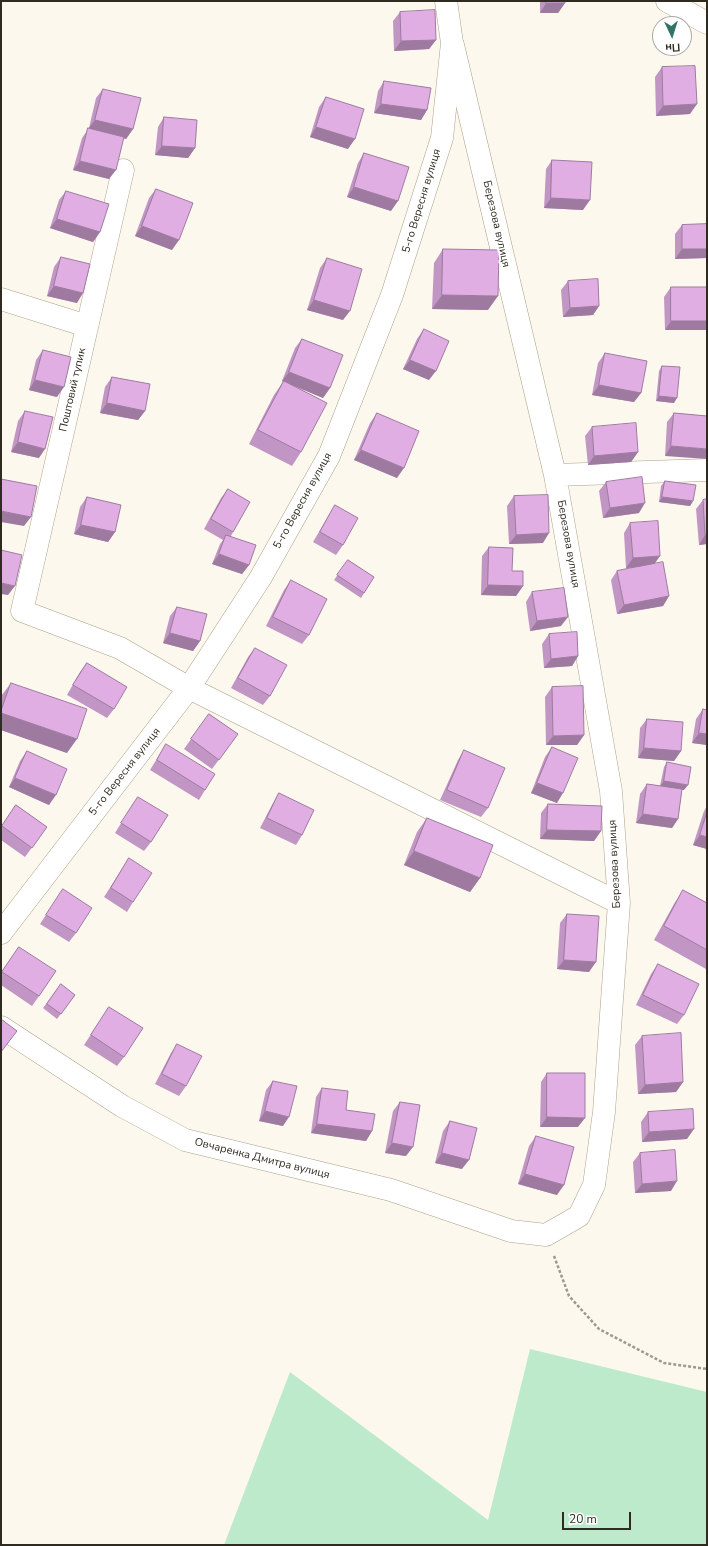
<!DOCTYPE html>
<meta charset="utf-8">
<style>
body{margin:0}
#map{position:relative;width:708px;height:1546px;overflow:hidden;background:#fdf8ee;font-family:"Nunito Sans",sans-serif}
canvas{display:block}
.frame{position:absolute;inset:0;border:2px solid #302b21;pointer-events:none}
.north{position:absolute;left:652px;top:16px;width:40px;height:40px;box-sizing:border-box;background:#fff;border:1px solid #acaaa6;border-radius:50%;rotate:176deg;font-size:11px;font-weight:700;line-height:16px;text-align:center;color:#302b21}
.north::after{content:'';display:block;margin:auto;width:14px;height:18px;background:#317466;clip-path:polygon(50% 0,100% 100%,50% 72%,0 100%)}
.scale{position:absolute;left:562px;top:1512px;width:69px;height:18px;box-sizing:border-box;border:2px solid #302b21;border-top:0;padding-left:5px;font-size:12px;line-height:14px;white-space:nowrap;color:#302b21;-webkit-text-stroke:3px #fff;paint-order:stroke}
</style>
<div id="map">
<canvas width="708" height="1546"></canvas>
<div class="frame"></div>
<div class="north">Пн</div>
<div class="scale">20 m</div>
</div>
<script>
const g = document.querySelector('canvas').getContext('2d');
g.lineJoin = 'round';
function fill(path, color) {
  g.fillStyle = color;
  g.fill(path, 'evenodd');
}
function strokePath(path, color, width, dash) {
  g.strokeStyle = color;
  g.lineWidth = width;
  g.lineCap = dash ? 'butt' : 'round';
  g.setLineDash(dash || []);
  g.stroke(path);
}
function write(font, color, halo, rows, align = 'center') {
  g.font = font + ' "Nunito Sans",sans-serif';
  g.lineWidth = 4;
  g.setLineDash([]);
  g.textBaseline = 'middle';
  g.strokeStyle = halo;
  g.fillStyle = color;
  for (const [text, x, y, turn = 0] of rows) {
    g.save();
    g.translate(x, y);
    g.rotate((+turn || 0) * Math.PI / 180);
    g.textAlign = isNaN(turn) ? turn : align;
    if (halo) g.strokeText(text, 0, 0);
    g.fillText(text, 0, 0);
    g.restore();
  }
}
fill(new Path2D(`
 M530 1349 707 1392V1545H224L290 1372 488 1520Z`), '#bceacb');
const minor = new Path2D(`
 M667 1 707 23
 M123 170 22 611 120 648 189 688 619 903
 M1 299 87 326
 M555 475 707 470
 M1 1027 122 1106 185 1140 391 1190 511 1231 546 1235 579 1216 594 1185 604 1112 619 903 611 791 555 475 453 45`);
const tertiary = new Path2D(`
 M1 933 189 688 261 577 329 456 392 295 442 138 452 43 446 1`);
strokePath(minor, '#ada088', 23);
strokePath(tertiary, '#ada088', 23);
strokePath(new Path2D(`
 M554 1256 569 1296 599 1329 664 1363 707 1369`), '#9e998f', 2.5, [3, 2]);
strokePath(minor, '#fff', 22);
strokePath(tertiary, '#fff', 22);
fill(new Path2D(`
 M540 1H565V3L558 13H540Z
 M400 12 436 40 429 49 394 51 393 21Z
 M662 67 690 114 656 116 655 77Z
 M384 81 427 110 421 120 374 113 378 91Z
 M103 89 133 129 126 139 124 138 109 179 73 170 82 138 89 128 96 98Z
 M326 97 348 149 310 137 319 107Z
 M164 117 195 148 188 158 155 155 158 127Z
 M364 153 391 211 347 197 358 163Z
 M552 160 583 210 544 208 546 169Z
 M156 189 172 250 135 236 149 198Z
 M66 191 100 232 93 242 50 228 59 200Z
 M707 224V257L706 258 675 259V234L682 225Z
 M443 249 488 310 432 309 434 263Z
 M61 257 77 303 47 296 54 267Z
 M327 258 343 320 307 310 320 268Z
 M568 281 599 306 593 315 563 317 561 290Z
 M671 287H707L665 330 664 297Z
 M424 329 429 380 403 369 417 339Z
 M302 339 330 388 323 398 295 386 301 452 292 466 249 444 274 395 283 382 282 381 295 348Z
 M43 350 57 397 29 390 36 360Z
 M605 353 641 393 634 402 592 395 598 363Z
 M662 366 674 403 656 401 659 371Z
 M112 377 145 411 138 420 100 413 105 387Z
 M25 411 39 458 11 452 18 421Z
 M377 413 397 478 354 460 370 423Z
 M674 413 707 416 665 456 667 422Z
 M592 427 638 452 631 462 588 465 585 436Z
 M665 481 693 501 690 506 659 502 661 486Z
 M606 482 639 513 603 518 599 491Z
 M228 489 233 532 231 536 249 565 242 574 212 564 220 544 223 540 204 529 221 498Z
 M514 496 543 543 509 544 507 506Z
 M87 497 115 532 108 542 74 534 80 507Z
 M707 499V544L699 545 696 509 703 500Z
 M335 505 343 545 336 555 313 542 329 515Z
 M630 523 654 564 669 596 663 606 617 614 611 580 617 571 640 567 626 568 624 533Z
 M489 547 512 571 523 586 516 596 481 595 482 556Z
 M348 560 374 577 361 598 334 580Z
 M291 580 309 635 302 644 266 626 284 590Z
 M532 592 561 626 530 631 526 602Z
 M177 607 200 641 193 651 163 643 170 616Z
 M549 634 578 656 572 666 544 668 542 644Z
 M255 648 270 696 263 705 231 688 248 657Z
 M87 663 114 709 107 718 67 695 80 672Z
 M11 683 67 753 1 730V696Z
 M552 687 584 735 577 745H546L545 697Z
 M703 709 707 745 692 743 696 719Z
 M209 714 238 734 212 769 184 749Z
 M647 719 681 751 674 761 638 758 640 728Z
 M166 744 205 790 199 800 150 770Z
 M552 747 557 803 531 793 545 757Z
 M464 750 488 808 481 817 440 800 458 760Z
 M27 751 49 805 9 787 20 761Z
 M667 762 684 790H682L678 819 672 828 636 823 640 794 647 784 660 786 664 767Z
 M279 793 302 835 296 845 260 828 273 803Z
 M138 797 151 842 144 851 115 833 131 807Z
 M548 804 601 831 594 841 540 839 541 813Z
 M16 805 47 827 25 857 1 840V827Z
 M707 806V849L693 845 704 811Z
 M427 818 480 878 470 892 404 865 417 832Z
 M129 858 133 902 127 912 104 897Z
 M63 889 76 933 69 942 40 924Z
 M683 890 707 903V968L706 969 654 940 674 904Z
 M567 914 589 972 557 969 560 923Z
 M19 947 39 996 32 1006 1 985V973Z
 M658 964 684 1015 677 1024 636 1005 651 974Z
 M61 984 75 995 57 1019 43 1008Z
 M109 1007 124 1057 117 1066 84 1045Z
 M642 1036 683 1082 676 1092 638 1094 635 1045Z
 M177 1044 186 1086 179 1096 155 1084 171 1053Z
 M547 1073 578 1127H540L541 1082Z
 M273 1081 283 1126 259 1121 266 1090Z
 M322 1088 346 1110 372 1131 366 1141 311 1133 316 1097Z
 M400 1102 406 1156 385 1153 393 1111Z
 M648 1112 687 1139 642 1142 641 1122Z
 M450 1121 462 1169 435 1163 443 1131Z
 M536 1136 557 1195 518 1184 529 1146Z
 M640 1153 671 1191 635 1193 633 1162Z`), '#c296c4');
fill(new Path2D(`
 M546 3H565L558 13H540Z
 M436 40 429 49 394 51 401 41Z
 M381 104 427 110 421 120 374 113Z
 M697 104 690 114 656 116 663 106Z
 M95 120 133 129 126 139 88 129Z
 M316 127 355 139 348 149 310 137Z
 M162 146 195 148 188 158 155 155Z
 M80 161 116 170 109 179 73 170Z
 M354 187 398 201 391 211 347 197Z
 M551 198 590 200 583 210 544 208Z
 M57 219 100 232 93 242 50 228Z
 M142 226 179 240 172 250 135 236Z
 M682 249H707V257L706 258 675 259Z
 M54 286 83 293 77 303 47 296Z
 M442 295 498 296 488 310 432 309Z
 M314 300 350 311 343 320 307 310Z
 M599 306 593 315 563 317 570 308Z
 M671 321H707V330H665Z
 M410 360 436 371 429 380 403 369Z
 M289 372 330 388 323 398 282 381Z
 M35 380 64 387 57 397 29 390Z
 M599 385 641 393 634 402 592 395Z
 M659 396 677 398 674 403 656 401Z
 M107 403 145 411 138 420 100 413Z
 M18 442 45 449 39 458 11 452Z
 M671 446 707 449V459L665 456Z
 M361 450 404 468 397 478 354 460Z
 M638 452 631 462 588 465 594 456Z
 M662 497 693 501 690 506 659 502Z
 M645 503 639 513 603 518 610 508Z
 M1 511 31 517 24 526 1 522Z
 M81 525 115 532 108 542 74 534Z
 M549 533 543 543 509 544 516 535Z
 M705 535H707V544L699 545Z
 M219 554 249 565 242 574 212 564Z
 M660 556 653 566 626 568 633 558Z
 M1 583 15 586 8 595 1 594Z
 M488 585 523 586 516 596 481 595Z
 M669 596 663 606 617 614 624 605Z
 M568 617 561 626 530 631 537 621Z
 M170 633 200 641 193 651 163 643Z
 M578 656 572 666 544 668 551 659Z
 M1 713 77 739 67 753 1 730Z
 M699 733 707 734V745L692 743Z
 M584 735 577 745H546L553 736Z
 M644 748 681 751 674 761 638 758Z
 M15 778 56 795 49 805 9 787Z
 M664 781 688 785 684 790 660 786Z
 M537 783 563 793 557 803 531 793Z
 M643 814 678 819 672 828 636 823Z
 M547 830 601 831 594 841 540 839Z
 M700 835 707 837V849L693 845Z
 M414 851 480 878 470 892 404 865Z
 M564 960 596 962 589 972 557 969Z
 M683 1082 676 1092 638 1094 645 1085Z
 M265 1111 289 1117 283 1126 259 1121Z
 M547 1117 585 1118 578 1127H540Z
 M317 1124 372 1131 366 1141 311 1133Z
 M694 1129 687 1139 642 1142 649 1132Z
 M392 1143 413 1147 406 1156 385 1153Z
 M442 1153 469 1160 462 1169 435 1163Z
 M525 1174 564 1185 557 1195 518 1184Z
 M677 1181 671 1191 635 1193 642 1184Z`), '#9e7aa0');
const building = new Path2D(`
 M546 1H565V3H546Z
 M435 10 436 40 401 41 400 12Z
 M695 66 697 104 663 106 662 67Z
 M384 81 431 88 427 110 381 104Z
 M103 89 141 98 133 129 95 120Z
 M326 97 364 109 355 139 316 127Z
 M164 117 197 120 195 148 162 146Z
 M88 128 124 137 116 170 80 161Z
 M364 153 409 167 398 201 354 187Z
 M552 160 592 162 590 200 551 198Z
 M156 189 193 203 179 240 142 226Z
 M66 191 109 204 100 232 57 219Z
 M707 224V249H682V225Z
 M443 249 499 250 498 296 442 295Z
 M61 257 90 264 83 293 54 286Z
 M327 258 362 269 350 311 314 300Z
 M598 279 599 306 570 308 568 281Z
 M671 287H707V321H671Z
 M424 329 449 341 436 371 410 360Z
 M302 339 343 355 330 388 289 372Z
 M43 350 71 357 64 387 35 380Z
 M605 353 647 361 641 393 599 385Z
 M662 366 680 367 677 398 659 396Z
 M112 377 150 384 145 411 107 403Z
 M284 381 327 403 301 452 258 430Z
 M25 411 53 417 45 449 18 442Z
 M377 413 419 431 404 468 361 450Z
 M674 413 707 416V449L671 446Z
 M636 423 638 452 594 456 592 427Z
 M642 477 645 503 610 508 606 482Z
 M1 479 37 486 31 517 1 511Z
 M665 481 696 485 693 501 662 497Z
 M228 489 250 502 233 532 211 519Z
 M548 495 549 533 516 535 514 496Z
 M87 497 121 505 115 532 81 525Z
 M707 499V535H705L703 500Z
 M335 505 358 518 343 545 320 532Z
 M658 521 660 556 633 558 630 523Z
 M226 535 256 545 249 565 219 554Z
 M489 547 513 548 512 571H523V586L488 585Z
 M1 550 22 555 15 586 1 583Z
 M348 560 374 577 364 593 337 575Z
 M663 562 669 596 624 605 617 571Z
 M291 580 327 599 309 635 273 617Z
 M564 588 568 617 537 621 532 592Z
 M177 607 207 614 200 641 170 633Z
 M577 632 578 656 551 659 549 634Z
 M255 648 287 665 270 696 238 678Z
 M87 663 127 687 114 709 73 685Z
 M11 683 87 709 77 739 1 713V711Z
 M583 686 584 735 553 736 552 687Z
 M703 709 707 710V734L699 733Z
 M209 714 238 734 219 760 191 739Z
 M647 719 683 722 681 751 644 748Z
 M166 744 215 774 205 790 157 760Z
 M552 747 578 758 563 793 537 783Z
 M464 750 505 768 488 808 447 790Z
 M27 751 67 769 56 795 15 778Z
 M667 762 691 767 688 785 664 781Z
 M647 784 682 789 678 819 643 814Z
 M279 793 314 810 302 835 267 818Z
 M138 797 168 815 151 842 121 823Z
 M548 804 602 806 601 831 547 830Z
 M16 805 47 827 32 848 2 826Z
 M707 812V837L700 835Z
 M427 818 493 845 480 878 414 851Z
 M129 858 152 873 133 902 111 888Z
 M63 889 92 908 76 933 46 915Z
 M683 890 707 903V950L664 926Z
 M567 914 599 916 596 962 564 960Z
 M19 947 56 971 39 996 2 972Z
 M658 964 699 984 684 1015 643 995Z
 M61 984 75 995 61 1014 47 1004Z
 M109 1007 143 1028 124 1057 91 1035Z
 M1 1019 17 1031 1 1052Z
 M681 1033 683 1082 645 1085 642 1036Z
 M177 1044 202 1056 186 1086 162 1074Z
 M547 1073H585V1118L547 1117Z
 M273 1081 297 1086 289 1117 265 1111Z
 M322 1088 348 1091 346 1110 375 1114 372 1131 317 1124Z
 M400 1102 420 1105 413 1147 392 1143Z
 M693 1109 694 1129 649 1132 648 1112Z
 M450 1121 477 1128 469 1160 442 1153Z
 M536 1136 574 1147 564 1185 525 1174Z
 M675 1150 677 1181 642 1184 640 1153Z`);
fill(building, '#e1aee4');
strokePath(building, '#9e7aa0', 1);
write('11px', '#302b21', '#fff', [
 ["5-го Вересня вулиця",422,201,-73],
 ["Березова вулиця",496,224,77],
 ["Поштовий тупик",73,390,-77],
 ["5-го Вересня вулиця",303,501,-61],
 ["Березова вулиця",568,544,80],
 ["5-го Вересня вулиця",125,772,-52],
 ["Березова вулиця",615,864,-93],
 ["Овчаренка Дмитра вулиця",262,1159,14]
]);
</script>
